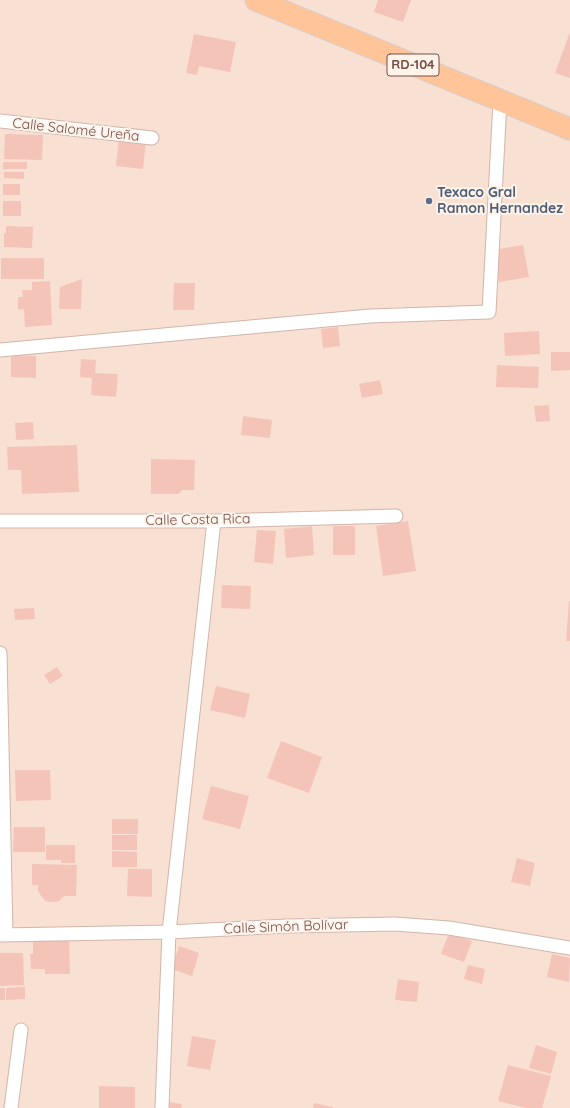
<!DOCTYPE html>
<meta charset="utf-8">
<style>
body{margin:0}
canvas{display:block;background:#feeee3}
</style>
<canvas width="570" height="1108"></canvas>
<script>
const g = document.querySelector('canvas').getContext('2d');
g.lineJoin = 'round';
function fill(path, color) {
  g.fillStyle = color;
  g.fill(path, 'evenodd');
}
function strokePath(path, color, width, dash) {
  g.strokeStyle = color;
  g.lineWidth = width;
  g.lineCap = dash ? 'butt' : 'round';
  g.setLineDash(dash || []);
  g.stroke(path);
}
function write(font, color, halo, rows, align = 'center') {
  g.font = font + ' Quicksand,sans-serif';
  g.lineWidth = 4;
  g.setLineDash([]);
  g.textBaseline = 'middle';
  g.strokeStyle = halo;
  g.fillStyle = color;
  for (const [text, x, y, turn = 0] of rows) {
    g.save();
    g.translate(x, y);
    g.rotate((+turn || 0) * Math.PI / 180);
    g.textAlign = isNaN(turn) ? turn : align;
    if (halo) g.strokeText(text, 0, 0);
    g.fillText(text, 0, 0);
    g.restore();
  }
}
fill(new Path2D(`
 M0 0H570V1108H0Z`), '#f8e0d3');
fill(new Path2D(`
 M378 0H411L403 22 374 12Z
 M570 32V78L555 73Z
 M194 34 236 42 230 72 199 66 197 75 186 73Z
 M5 134 43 135 42 160 4 159Z
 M119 137 146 140 143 169 116 166Z
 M3 162H27V169H3Z
 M4 172H24V179L4 178Z
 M3 184H20V195H3Z
 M3 201H21V216H3Z
 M6 226 33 227 32 248 4 247V233H6Z
 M523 245 529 277 499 282 493 250Z
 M1 258H44V279H1Z
 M82 279 81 309H59L60 287Z
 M50 281 52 325 25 327 24 309 18 310V297H23L22 290H32V282Z
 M174 283H195L194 310H173Z
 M338 327 340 346 323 348 321 329Z
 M539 331 540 354 505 356 504 333Z
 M551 352H570V370L551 371Z
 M11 355 36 356V378L11 377Z
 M81 359 96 360 95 373 118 374 116 397 91 395 92 378 80 377Z
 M497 365 539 367 538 388 496 387Z
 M380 380 383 394 362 398 359 384Z
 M549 405 550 421 536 422 534 406Z
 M243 416 272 420 270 438 241 435Z
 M33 422 34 439 16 440 15 423Z
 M77 445 79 492 22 494 21 470H8L7 447Z
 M151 459 195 460 194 490H182L179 494H151Z
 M408 521 416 571 383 576 376 526Z
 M312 526 314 555 286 558 284 529Z
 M333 526H355V555H333Z
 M257 530 276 531 273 564 254 562Z
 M222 585 251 586 250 609 221 608Z
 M569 601H570V641H566Z
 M34 608 35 619 15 620 14 609Z
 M57 667 63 676 50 684 44 675Z
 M216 686 250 694 245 718 210 710Z
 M281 741 322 757 309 793 267 778Z
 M15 770H50L51 800 16 801Z
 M211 786 249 796 240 829 202 819Z
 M112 819H138V834H112Z
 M14 827H45V852H13Z
 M112 835H137V850H112Z
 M46 845H75V863H61V860H46Z
 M112 851 137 852V867H112Z
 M517 858 535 863 530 886 511 882Z
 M32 864 77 865 76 896H64L59 901 54 902H49L44 900 38 891V885H32Z
 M128 869H152V897L127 896Z
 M449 933 472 941 464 962 441 954Z
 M69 938 70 974H45V969H31L30 954H33V939Z
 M179 946 199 953 192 976 172 969Z
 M0 953H23L24 985 0 986Z
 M552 954 570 958 569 982 547 977Z
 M468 965 485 969 482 984 464 979Z
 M398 979 419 982 417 1002 395 1000Z
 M25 987V999L6 1000V988Z
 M0 988H5V1000H0Z
 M192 1036 216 1040 210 1070 187 1066Z
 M536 1045 557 1052 551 1074 529 1068Z
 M508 1065 551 1076 542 1108H526L498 1101Z
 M99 1086 135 1087V1108H99Z
 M169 1102 182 1104 181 1108H169Z
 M314 1103 333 1107V1108H313Z`), '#f5c4b8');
const street = new Path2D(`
 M0 121 152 138
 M0 350 370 316 489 312 500 101
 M0 521H214L396 516
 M0 653 6 935
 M0 935 169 932 287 926 395 924 449 928 570 948
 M11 1108 21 1030
 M162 1108 169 932 214 521`);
const primary = new Path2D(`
 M256 0 570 129`);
strokePath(street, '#d2b5ab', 15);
strokePath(primary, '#d9cdcb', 23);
strokePath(street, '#fff', 13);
strokePath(primary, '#ffc498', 21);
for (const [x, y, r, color] of [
 [429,201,4,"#5c6f8a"]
]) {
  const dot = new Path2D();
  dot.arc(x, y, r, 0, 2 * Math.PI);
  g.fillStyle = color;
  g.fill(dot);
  strokePath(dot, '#fff3ea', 1.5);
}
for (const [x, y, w] of [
 [413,65,52]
]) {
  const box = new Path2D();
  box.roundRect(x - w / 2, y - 11, w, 22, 3);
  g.fillStyle = '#fff3ea';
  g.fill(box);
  strokePath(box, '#774e47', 1);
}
write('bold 13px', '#774e47', null, [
 ["RD-104",413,65]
]);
write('14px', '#774e47', '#fff3ea', [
 ["Calle Salomé Ureña",76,130,6],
 ["Calle Costa Rica",198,520,-1],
 ["Calle Simón Bolívar",286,927,-2]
]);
write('bold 14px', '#4e5e75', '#fff3ea', [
 ["Texaco Gral",437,193],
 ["Ramon Hernandez",437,209]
], 'left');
</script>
